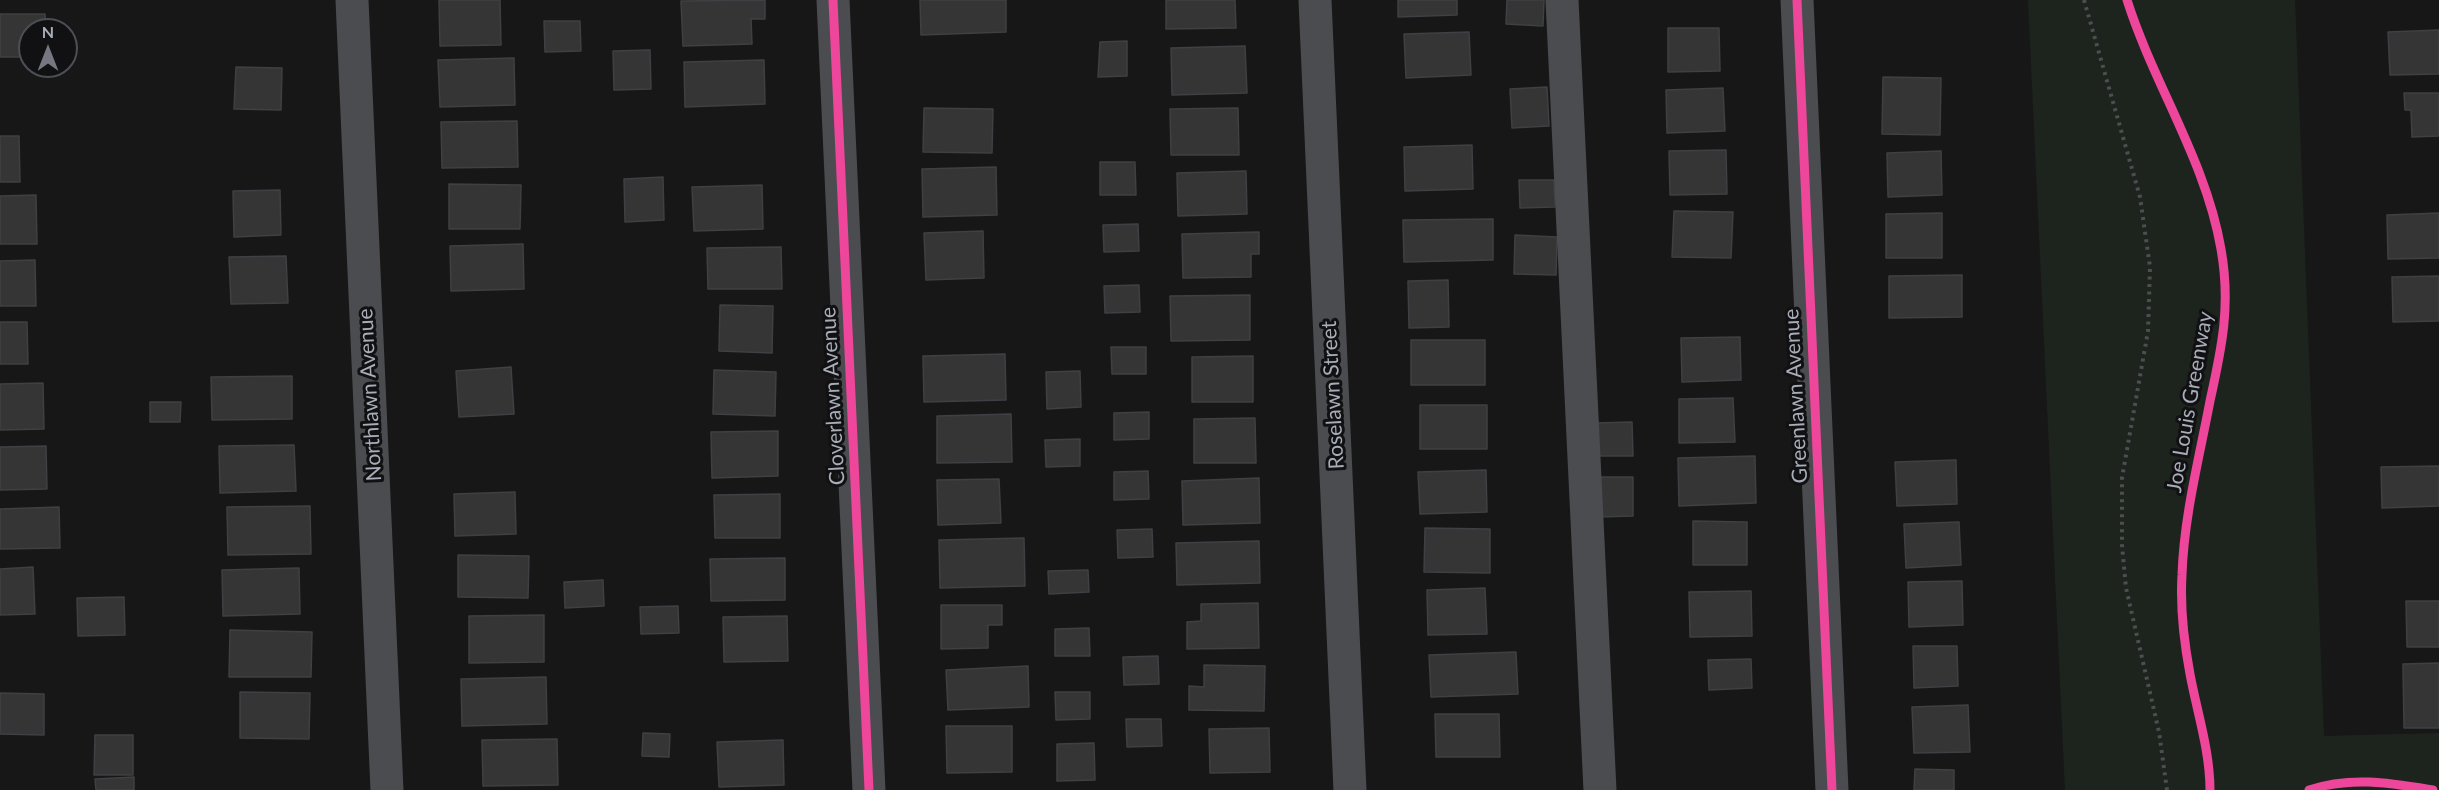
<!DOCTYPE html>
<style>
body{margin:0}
#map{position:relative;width:2439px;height:790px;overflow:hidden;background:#171717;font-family:Lato,sans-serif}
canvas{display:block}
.north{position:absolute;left:18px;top:18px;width:60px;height:60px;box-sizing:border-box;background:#111113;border:2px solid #4d4f55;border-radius:50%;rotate:0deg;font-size:16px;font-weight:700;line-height:24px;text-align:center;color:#a8adb8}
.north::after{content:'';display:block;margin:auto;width:21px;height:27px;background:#757880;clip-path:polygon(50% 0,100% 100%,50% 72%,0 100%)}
</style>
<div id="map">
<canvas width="2439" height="790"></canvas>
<div class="north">N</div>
</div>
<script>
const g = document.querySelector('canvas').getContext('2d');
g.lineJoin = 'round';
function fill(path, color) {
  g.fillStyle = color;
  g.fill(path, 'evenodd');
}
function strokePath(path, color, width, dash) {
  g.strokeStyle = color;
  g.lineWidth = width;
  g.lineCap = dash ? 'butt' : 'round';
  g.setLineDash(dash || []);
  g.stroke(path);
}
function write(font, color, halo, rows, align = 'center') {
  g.font = font + ' Lato,sans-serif';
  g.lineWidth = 6;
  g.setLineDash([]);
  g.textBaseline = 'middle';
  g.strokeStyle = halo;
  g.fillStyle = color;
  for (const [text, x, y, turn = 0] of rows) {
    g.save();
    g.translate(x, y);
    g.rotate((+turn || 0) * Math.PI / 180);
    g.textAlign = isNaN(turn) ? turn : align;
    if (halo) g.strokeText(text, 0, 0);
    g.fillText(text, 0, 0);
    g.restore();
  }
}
fill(new Path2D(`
 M2028 0H2295L2324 736 2439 733V790H2065Z`), '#1d241e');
const building = new Path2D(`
 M439 0H500L501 45 440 46Z
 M765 0V19H751L752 44 683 46 681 1Z
 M920 0H1006V32L921 35Z
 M1166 0H1235L1236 28 1166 29Z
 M1398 0H1457V15L1398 17Z
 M1507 0H1544L1543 26 1506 24Z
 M0 14H45L46 30H30V44H23V57H0Z
 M544 21H580L581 51 545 52Z
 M1668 28H1719L1720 71 1668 72Z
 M2439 30V74L2390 75 2388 32Z
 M1469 32 1471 75 1406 78 1404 34Z
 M1127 41V76L1098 77 1100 42Z
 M1245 46 1247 93 1172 95 1171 48Z
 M650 50 651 89 614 90 613 51Z
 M514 58 515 105 440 107 438 60Z
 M764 60 765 104 685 107 684 62Z
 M236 67 282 68 281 110 234 109Z
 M1883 77 1941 78 1940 135 1882 134Z
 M1547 87 1549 126 1512 128 1510 89Z
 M1723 88 1725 131 1667 133 1666 90Z
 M2404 93H2439V136L2412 137 2411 110H2405Z
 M924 108 993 109 992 153 923 152Z
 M1238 108 1239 155H1171L1170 109Z
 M517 121 518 167 442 168 441 122Z
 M0 136H19L20 182H0Z
 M1472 145 1473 189 1405 191 1404 147Z
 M1726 150 1727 194 1670 195 1669 151Z
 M1941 151 1942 195 1888 197 1887 153Z
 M1100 162H1135L1136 195H1100Z
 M996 167 997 215 923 217 922 169Z
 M1246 171 1247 214 1178 216 1177 173Z
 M663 177 664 220 625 222 624 179Z
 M1519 180H1554L1555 207 1520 208Z
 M449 184 521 185 520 229H449Z
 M762 185 763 229 694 231 692 187Z
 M280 190 281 235 234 237 233 191Z
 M36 195 37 244H0V196Z
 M1674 211 1733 212 1731 258 1672 257Z
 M1942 213V258H1886V214Z
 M2439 213V258L2388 259 2387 215Z
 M1493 219V260L1404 262 1403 220Z
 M1138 224 1139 251 1104 252 1103 225Z
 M983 231 984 278 926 280 924 233Z
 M1259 232V254H1251V277L1183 278 1182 234Z
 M1515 235 1557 237 1556 275 1514 274Z
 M523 244 524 289 451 291 450 246Z
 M781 247 782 289H708L707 248Z
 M286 256 288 303 231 304 229 257Z
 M35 260 36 306H0V261Z
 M1962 275V317L1889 318V276Z
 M2439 276V321L2393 322 2392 277Z
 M1448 280 1449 327 1409 328 1408 281Z
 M1139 285 1140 312 1105 313 1104 286Z
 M1250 295V340L1171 341 1170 296Z
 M720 305 773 306 772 353 719 351Z
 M0 322H27L28 364H0Z
 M1740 337 1741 380 1682 382 1681 338Z
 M1411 340H1485V385H1411Z
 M1111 347H1146V374H1112Z
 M1005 354 1006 400 924 402 923 356Z
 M1253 356V402H1192V357Z
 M511 367 514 414 459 417 456 371Z
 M714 370 776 372 775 416 713 414Z
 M1080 371 1081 407 1047 409 1046 372Z
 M292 376V419L212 420 211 377Z
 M43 383 44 429 0 430V384Z
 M1733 398 1735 442 1679 443V399Z
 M150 402H181L180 422H150Z
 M1420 405H1487V449H1420Z
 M1149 412V439L1114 440V413Z
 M1011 414 1012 462 937 463V416Z
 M1255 418 1256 463H1194V419Z
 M1632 422 1633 456H1595V423Z
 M778 431V476L712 478 711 432Z
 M1080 439V466L1046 467 1045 440Z
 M294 445 296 491 220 493 219 446Z
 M46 446 47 489 0 490V447Z
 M1755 456 1756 503 1679 506 1678 458Z
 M1956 460 1957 504 1897 506 1895 462Z
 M2439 466V506L2382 508 2381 467Z
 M1486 470 1487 512 1420 514 1418 472Z
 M1148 471 1149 499 1114 500V472Z
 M1598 477H1633V516L1599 517Z
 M1259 478 1260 523 1183 525 1182 481Z
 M999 479 1001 523 938 525 937 480Z
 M515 492 516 534 455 536 454 494Z
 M780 494V538H715L714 495Z
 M310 506 311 554 228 555 227 507Z
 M59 507 60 548 0 549V509Z
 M1693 521 1747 522V565H1693Z
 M1959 522 1961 565 1906 568 1904 524Z
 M1425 528 1490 529V573L1424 572Z
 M1152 529 1153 557 1118 558 1117 530Z
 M1024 538 1025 586 940 588 939 540Z
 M1259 541 1260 583 1177 585 1176 543Z
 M458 555 529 556 528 598 458 597Z
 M785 558V600L711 601 710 559Z
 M33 567 35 614 0 615V569Z
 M299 568 300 614 223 616 222 570Z
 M1088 570 1089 592 1049 594 1048 571Z
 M603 580 604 606 565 608 564 582Z
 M1962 581 1963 625 1909 627 1908 582Z
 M1485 588 1487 634 1428 635 1427 590Z
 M1751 591 1752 636 1690 637 1689 592Z
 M124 597 125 635 78 636 77 598Z
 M2406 601H2439V647H2407Z
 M1258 603 1259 648 1187 649V622L1201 621V604Z
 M941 605H1002V625H988V648L941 649Z
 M678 606 679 633 641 634 640 607Z
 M544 615V662L469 663V616Z
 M787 616 788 661 724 662 723 617Z
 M1089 628 1090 656H1055V629Z
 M230 630 312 632 311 677H229Z
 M1913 646H1957L1958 686 1914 688Z
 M1516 652 1518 694 1431 697 1429 655Z
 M1158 656 1159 684 1124 685 1123 657Z
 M1751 659 1752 688 1709 690 1708 660Z
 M2439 663V728H2404L2403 664Z
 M1204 665 1265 666 1264 711 1189 710V686L1204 687Z
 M1028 666 1029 707 948 710 946 670Z
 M546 677 547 724 462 726 461 679Z
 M240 692 310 693 309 739 240 738Z
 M1055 692H1090V719L1056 720Z
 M0 693 44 694V735L0 734Z
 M1968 705 1970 752 1914 753 1912 707Z
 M1435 714H1499L1500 757H1436Z
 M1126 719H1161L1162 746 1127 747Z
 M946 726H1012V772L947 773Z
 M1269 728 1270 772 1210 773 1209 729Z
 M643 733 670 734 669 757 642 756Z
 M95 735H133V775H94Z
 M557 739 558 785 483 786 482 740Z
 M783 740 784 785 719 787 717 742Z
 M1094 743 1095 780 1057 781V744Z
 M1915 769 1954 770V790H1914Z
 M134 777V790H96L95 779Z`);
fill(building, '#353536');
strokePath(building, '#3f4043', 1.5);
strokePath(new Path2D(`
 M2084 0 2140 197 2150 267 2148 331 2122 478V545L2126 588 2159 732 2167 790`), '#4d4e52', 4, [3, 4.5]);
strokePath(new Path2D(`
 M352 0 387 790
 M833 0 869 790
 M1315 0 1350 790
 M1562 0 1600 790
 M1797 0 1832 790`), '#4b4c50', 33);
strokePath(new Path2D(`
 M833 0 869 790
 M1797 0 1832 790
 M2127 0C2154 85 2206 161 2221 249 2231 305 2222 347 2210 401 2199 459 2184 516 2182 575 2180 608 2184 642 2190 674 2197 712 2210 751 2210 790
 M2309 790C2351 776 2390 783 2433 790`), '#ed469a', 9);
write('21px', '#a8adb8', '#111113', [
 ["Northlawn Avenue",370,395,-93],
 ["Roselawn Street",1333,395,-93],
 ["Cloverlawn Avenue",833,396,-93],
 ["Greenlawn Avenue",1796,396,-93],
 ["Joe Louis Greenway",2190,402,-80]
]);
</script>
